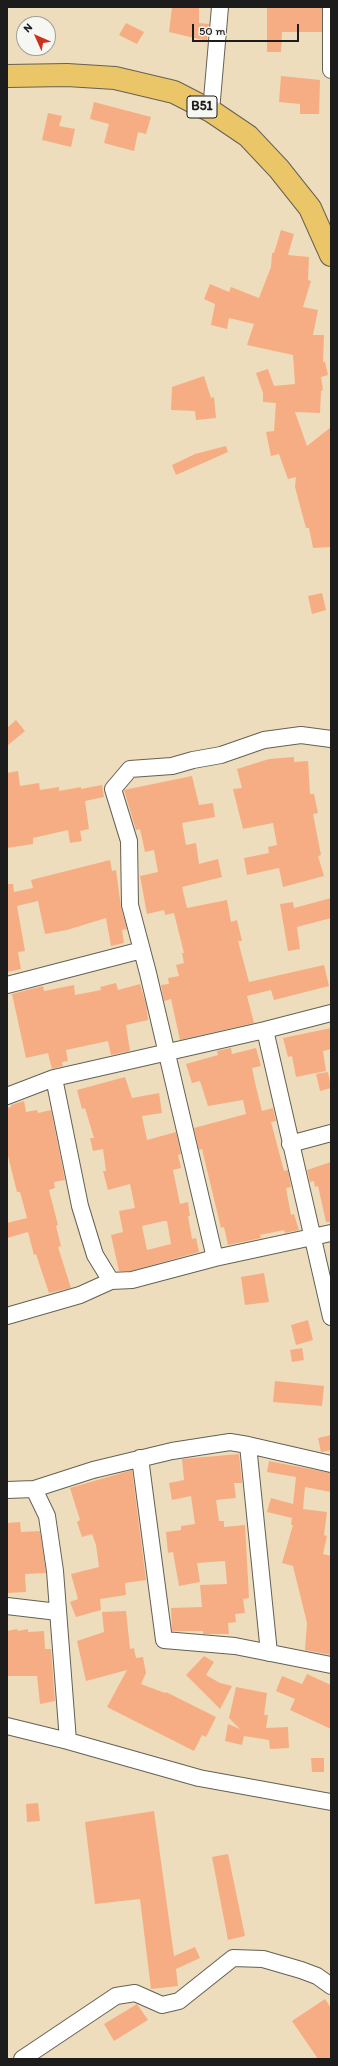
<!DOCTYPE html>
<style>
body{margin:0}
#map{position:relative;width:338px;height:2066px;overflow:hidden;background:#edddbc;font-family:Itim,sans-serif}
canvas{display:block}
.frame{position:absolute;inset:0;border:8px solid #1c1c1c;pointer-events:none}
.north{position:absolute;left:16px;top:16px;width:40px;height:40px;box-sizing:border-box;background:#f6f6f2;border:1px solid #9f9f9c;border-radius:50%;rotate:315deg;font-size:11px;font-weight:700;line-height:16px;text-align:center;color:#1c1c1c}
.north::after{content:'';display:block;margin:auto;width:14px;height:18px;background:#c8321e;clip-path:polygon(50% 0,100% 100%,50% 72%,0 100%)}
.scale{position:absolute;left:192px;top:24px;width:107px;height:18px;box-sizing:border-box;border:2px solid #1c1c1c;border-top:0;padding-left:5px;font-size:12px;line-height:14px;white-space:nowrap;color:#1c1c1c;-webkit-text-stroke:3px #f6f6f2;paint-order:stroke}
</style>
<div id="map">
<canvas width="338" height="2066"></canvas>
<div class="frame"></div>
<div class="north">N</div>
<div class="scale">50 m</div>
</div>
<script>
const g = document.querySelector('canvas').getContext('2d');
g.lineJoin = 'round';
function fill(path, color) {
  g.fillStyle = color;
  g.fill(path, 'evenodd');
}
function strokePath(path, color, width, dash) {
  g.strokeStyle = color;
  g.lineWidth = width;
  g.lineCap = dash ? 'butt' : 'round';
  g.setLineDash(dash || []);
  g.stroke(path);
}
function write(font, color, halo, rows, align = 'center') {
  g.font = font + ' Itim,sans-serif';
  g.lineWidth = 3;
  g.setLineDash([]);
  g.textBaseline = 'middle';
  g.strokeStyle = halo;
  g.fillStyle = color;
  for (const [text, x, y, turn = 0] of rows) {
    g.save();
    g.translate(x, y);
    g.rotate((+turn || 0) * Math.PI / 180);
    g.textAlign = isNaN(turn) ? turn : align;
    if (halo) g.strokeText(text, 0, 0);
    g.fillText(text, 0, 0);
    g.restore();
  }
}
fill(new Path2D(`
 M172 7H199V23L209 24 207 41 169 32Z
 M267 7H322V32H282L281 52H267Z
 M126 23 144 32 137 44 119 35Z
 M281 76 320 80 319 114H300V104L279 102Z
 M94 102 151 117 146 134 138 132 134 151 104 143 109 124 90 119Z
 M48 113 62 116 59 126 75 129 71 147 42 140Z
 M281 230 294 234 288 255 309 257 308 280 311 281 303 307 318 310 313 335H324L323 362H325L328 375 321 377 323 390 321 391 320 413 295 412 307 446 331 427V547L313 548 309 528H306L295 487 296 477 288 479 279 454 271 456 266 432 274 431 276 403 263 402V393L256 373 268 369 274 386 295 384 293 355 247 345 254 324 229 318 227 329 211 325 215 304 204 299 210 284 229 292 231 287 259 298 271 267 272 253H274Z
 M204 376 211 398 214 397 216 418 196 420 195 411 171 410 172 387Z
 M226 446 228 452 176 475 172 465 195 454Z
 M322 593 326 610 312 614 308 596Z
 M16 720 25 731 7 746V728Z
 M294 757V762L308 761 310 794H314L318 813 313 814 321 855 318 856 324 876 283 887 279 868 247 875 244 858 269 853 268 847 277 845 273 823 243 829 233 789 242 788 237 769 269 759Z
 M18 771 20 786 39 783 40 790 59 787V791L81 787V789L102 785 104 797 85 801 89 829 80 831 82 841 70 843 68 830 33 838V844L7 848V773Z
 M192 776 199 805 213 803 215 817 182 823 186 845 196 843 199 864 218 859 222 877 182 887 187 908 227 900 231 922 237 920 242 941H238L249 982 324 965 329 986 274 1000 271 990 247 996 254 1023 180 1040 171 999 164 1001 161 985 169 984 168 978 179 976 176 965 184 963 182 953H184L174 913 165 915 164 910 147 914 140 876 158 872 154 850 145 852 140 829 136 830 124 790Z
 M110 860 112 871 116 870 121 907 127 929 122 930 124 943 111 946 106 918 67 930 45 934 38 901 17 906 25 951 18 952 21 969 7 972V884H13L14 892 33 888 31 880Z
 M331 898V918L297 927 300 949 288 951 280 904 293 902 294 908Z
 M116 983 118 990 140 984 146 1004 148 1020 126 1025 130 1051 111 1055 108 1041 66 1050 68 1061 62 1062 63 1066 52 1069 48 1053 26 1058 12 994 43 986 44 991 74 985 75 995 101 990 100 987Z
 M331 1028V1049L323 1051 326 1071 296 1077 292 1056 288 1057 283 1038Z
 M231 1048 232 1054 256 1048 261 1066 252 1068 256 1087 262 1111 273 1108 276 1121 271 1122 284 1171 288 1170 291 1187 286 1188 291 1215 294 1214 299 1230 285 1233 284 1230 260 1235 261 1238 228 1245 224 1227 221 1228 202 1149 199 1150 194 1128 246 1114 243 1100 208 1106 200 1081 192 1083 186 1064 218 1055 217 1051Z
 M328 1072 331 1088 320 1091 316 1074Z
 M125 1077 132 1098 159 1093 162 1113 142 1116 147 1140 176 1132 181 1154 178 1155 181 1168 173 1170 180 1204 188 1202 190 1216H188L192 1239 196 1238 199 1252 131 1271H119L111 1235 123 1232 119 1211 135 1208 130 1184 108 1190 103 1171H106L103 1149 93 1151 90 1138H94L85 1108 82 1109 77 1090ZM164 1221H167L171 1244 147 1250 142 1226Z
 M24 1101 26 1112 37 1110 38 1113 51 1110 65 1180 54 1182 55 1188 49 1190 58 1225 56 1226 61 1246 58 1247 71 1288 49 1293 36 1254 34 1255 28 1232 7 1238V1223L27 1218 20 1192H17L7 1152V1108L11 1107V1105Z
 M331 1162V1222H326L318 1186 315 1187 314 1181 310 1182 307 1170Z
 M264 1273 269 1302 245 1305 241 1277Z
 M308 1320 313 1340 296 1345 291 1325Z
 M302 1348 304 1360 292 1362 290 1350Z
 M275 1381 324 1386 322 1406 273 1402Z
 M331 1435V1450L321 1452 318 1438Z
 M239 1454 242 1483H234L236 1498 216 1500 219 1521H224V1527L245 1525 249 1598 243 1599 245 1613 235 1614 236 1622 228 1623 229 1634H203V1631H172L171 1608 202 1607 200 1585 227 1584 225 1561 197 1563 200 1582 179 1586 173 1552 168 1553 166 1532 181 1530V1526L195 1524 191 1496 172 1500 169 1483 184 1480 182 1459Z
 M269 1461 331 1473V1492L305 1487 303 1509 327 1512 324 1535 327 1536 323 1554 331 1556V1655L305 1650 307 1623 293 1566 282 1563 293 1525H291L292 1518 267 1512 271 1498 293 1504 296 1477 267 1472Z
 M132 1470 146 1580 125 1583 126 1595 100 1599 101 1610 76 1617 70 1602 78 1599 71 1574 99 1567 96 1545 92 1534 82 1537 77 1522 80 1520 70 1488Z
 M20 1522 21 1532 40 1531 46 1573 25 1574 26 1592 7 1593V1523Z
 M126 1611 130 1649 134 1648 136 1658 143 1657 146 1673 141 1684 165 1693 166 1692 216 1717 206 1737 202 1735 194 1751 107 1707 127 1670 86 1681 77 1641 104 1632 102 1612Z
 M17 1629 18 1631 28 1629V1632L44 1631 45 1649H51L55 1701 40 1704 37 1676H7V1631Z
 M204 1656 214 1662 206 1675 220 1683 232 1686 220 1709 186 1675Z
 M307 1674 331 1685V1729L290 1710 295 1699 276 1691 282 1676 302 1684Z
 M236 1687 267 1693 264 1715H268L266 1728 288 1727 289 1748 270 1749 269 1740 244 1736 242 1745 225 1741 228 1724 240 1729 229 1718Z
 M311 1758H324V1772H312Z
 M38 1803 40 1821 27 1822 26 1804Z
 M154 1811 174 1956 195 1947 200 1958 176 1969 178 1986 151 1989 140 1899 95 1904 85 1822Z
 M228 1854 245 1936 228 1940 212 1857Z
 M325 1999 331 2008V2059H318L292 2021Z
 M137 2004 148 2020 114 2041 104 2024Z`), '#f7ad83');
const minor = new Path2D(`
 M331 7V70
 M211 111 220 7
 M7 985 142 950
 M265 1030 331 1317
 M7 1096 54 1078
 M290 1144 331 1133
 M215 1258 148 973 130 905 129 841 113 789 130 769 172 766 193 760 221 755 264 740 301 735 331 739
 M111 1281 95 1255 80 1206 54 1078 265 1030 331 1013
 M7 1316 80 1295 111 1281 132 1280 215 1258 331 1233
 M140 1458 164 1640 235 1646 331 1665
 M34 1489 47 1516 55 1571 68 1741
 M7 1490 34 1489 93 1470 172 1451 230 1442 248 1445
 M7 1606 58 1612
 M269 1653 248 1445 331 1464
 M7 1726 68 1741 199 1778 331 1802
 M22 2059 116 1996 135 1993 162 2005 179 2001 233 1958 263 1959 301 1970 317 1976 331 1986`);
const highway = new Path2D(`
 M7 76 67 75 115 78 174 92 211 111 248 136 279 169 310 208 331 255`);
strokePath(minor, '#656054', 18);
strokePath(highway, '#656054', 24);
strokePath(minor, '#fff', 16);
strokePath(highway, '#ebc669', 22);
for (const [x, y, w] of [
 [202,107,30]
]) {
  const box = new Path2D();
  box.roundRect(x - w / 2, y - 11, w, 22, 3);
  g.fillStyle = '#f6f6f2';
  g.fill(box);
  strokePath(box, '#1c1c1c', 1);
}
write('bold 13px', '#1c1c1c', null, [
 ["B51",202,107]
]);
</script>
